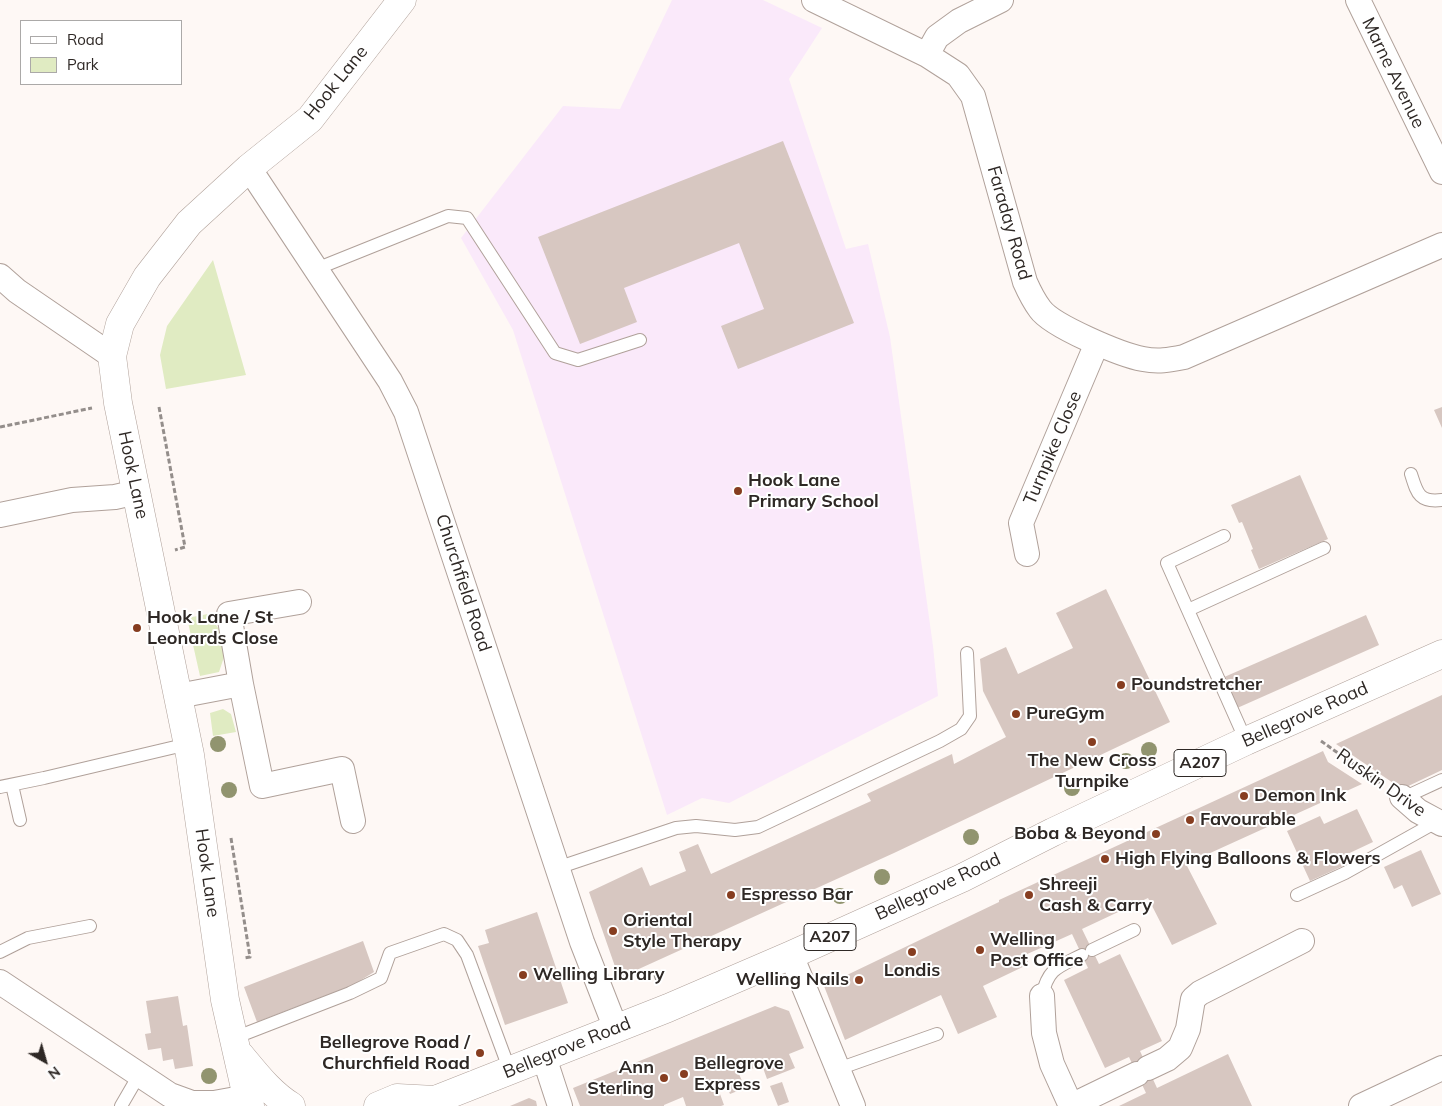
<!DOCTYPE html>
<style>
body{margin:0}
#map{position:relative;width:1442px;height:1106px;overflow:hidden;background:#fef8f5;font-family:Mulish,sans-serif}
canvas{display:block}
.legend{position:absolute;left:20px;top:20px;width:162px;height:65px;box-sizing:border-box;background:#fff;border:1px solid #aba9a8;margin:0;padding:6px 9px;list-style:none;font-size:15px;color:#2e2825}
.legend li{display:flex;align-items:center;gap:10px;height:25px}
.legend b{width:25px;border:1px solid #aba9a8}
.north{position:absolute;left:20px;top:1036px;width:50px;height:50px;-webkit-text-stroke:4px #fff;paint-order:stroke;rotate:142deg;font-size:14px;font-weight:700;line-height:20px;text-align:center;color:#2e2825}
.north::after{content:'';display:block;margin:auto;width:18px;height:22px;background:#2e2825;clip-path:polygon(50% 0,100% 100%,50% 72%,0 100%)}
</style>
<div id="map">
<canvas width="1442" height="1106"></canvas>
<ul class="legend">
<li><b style="height:6px;background:#fff"></b>Road</li>
<li><b style="height:14px;background:#e0ebc2"></b>Park</li>
</ul>
<div class="north">N</div>
</div>
<script>
const g = document.querySelector('canvas').getContext('2d');
g.lineJoin = 'round';
function fill(path, color) {
  g.fillStyle = color;
  g.fill(path, 'evenodd');
}
function strokePath(path, color, width, dash) {
  g.strokeStyle = color;
  g.lineWidth = width;
  g.lineCap = dash ? 'butt' : 'round';
  g.setLineDash(dash || []);
  g.stroke(path);
}
function write(font, color, halo, rows, align = 'center') {
  g.font = font + ' Mulish,sans-serif';
  g.lineWidth = 4;
  g.setLineDash([]);
  g.textBaseline = 'middle';
  g.strokeStyle = halo;
  g.fillStyle = color;
  for (const [text, x, y, turn = 0] of rows) {
    g.save();
    g.translate(x, y);
    g.rotate((+turn || 0) * Math.PI / 180);
    g.textAlign = isNaN(turn) ? turn : align;
    if (halo) g.strokeText(text, 0, 0);
    g.fillText(text, 0, 0);
    g.restore();
  }
}
fill(new Path2D(`
 M672 0H763L822 28 789 79 846 249 868 244 890 337 933 646 938 696 729 803 702 798 667 815 513 330 461 238 563 106 620 109Z`), '#fae9fa');
fill(new Path2D(`
 M213 260 246 375 166 389 160 355 167 326Z
 M208 614 224 636V657L219 672 200 676 187 618Z
 M223 709 231 714 236 732 213 736 210 713Z`), '#e0ebc2');
fill(new Path2D(`
 M783 141 854 323 738 369 721 326 764 309 739 243 624 288 637 322 580 344 538 237Z
 M1442 407V428L1434 410Z
 M1300 475 1328 539 1259 569 1251 550 1253 549 1242 522 1239 523 1231 505Z
 M1106 589 1170 722 894 853 619 978 589 892 642 867 650 886 686 871 679 852 698 844 711 874 871 801 867 794 952 754 954 764 1006 737 983 691 980 659 1006 647 1018 674 1073 648 1056 613Z
 M1366 615 1379 645 1235 709 1222 678Z
 M1442 695V770L1402 789 1336 744Z
 M1323 751 1328 762 1362 784 1186 864 1217 924 1172 945 1148 898 1082 929 1099 964 1120 954 1162 1041 1140 1051 1157 1088 1228 1054 1252 1106H1119L1146 1093 1129 1057 1105 1068 1064 980 1088 968 1072 934 1025 955 1029 964 983 986 997 1017 958 1034 941 995 845 1040 824 986 999 902V900Z
 M1357 809 1373 842 1339 858 1343 866 1310 881 1287 831 1320 816 1324 824Z
 M1421 850 1441 894 1412 907 1402 885 1394 889 1384 867Z
 M537 912 568 1003 505 1025 478 946 489 943 485 930Z
 M363 941 374 972 353 985 257 1022 244 987Z
 M178 996 183 1026 187 1025 193 1066 175 1069 173 1059 163 1061 161 1048 148 1050 145 1034 151 1033 146 1001Z
 M775 1006 789 1011 804 1048 789 1054 795 1068 767 1079 762 1065 739 1074 745 1088 730 1094 724 1080 716 1083 724 1105 721 1106H686L683 1097 664 1105V1106H580L573 1088Z
 M782 1082 789 1102 778 1106 770 1086Z
 M529 1098 536 1101 537 1106H510Z`), '#d7c7c1');
const service = new Path2D(`
 M316 269 448 216 467 218 555 353 578 360 640 340
 M1411 474C1417 493 1419 503 1442 500
 M1224 536 1167 563 1246 741
 M1188 610 1324 548
 M12 785 20 820
 M0 787 44 778 188 744
 M1403 798 1442 780
 M557 868 676 828 696 826 735 830 758 827 940 741 961 729 970 716 967 653
 M1297 895 1345 873 1438 821
 M1092 950 1134 930
 M0 952 28 938 90 926
 M1042 996C1048 968 1058 967 1082 955
 M234 1038 350 993 381 978 390 953 444 934 457 940 467 955 510 1071
 M838 1069 937 1034
 M121 1106 139 1075`);
const minor = new Path2D(`
 M814 0 927 55 958 75 973 96 1025 282C1029 291 1034 301 1040 309 1052 326 1121 355 1143 359 1158 362 1169 360 1184 357L1442 245
 M1358 0 1442 172
 M927 55 937 37 959 21 1001 0
 M249 168 390 381 406 412 582 942 616 1029
 M0 276 17 291 112 356
 M0 515 72 500 115 497 137 492
 M1027 554 1021 523 1097 343
 M241 684 229 614 299 602
 M178 696 241 684 262 786 342 769 353 821
 M1402 797 1418 811 1442 824
 M791 955 853 1106
 M0 982 170 1095 192 1103H214L247 1097
 M1042 996 1044 1033 1052 1064 1071 1106
 M544 1057 560 1106
 M1148 1068 1167 1059 1180 1048 1188 1029 1193 999 1200 993 1302 941
 M1071 1106 1137 1074
 M1361 1106 1442 1068`);
const tertiary = new Path2D(`
 M240 1055C256 1074 270 1093 291 1106
 M250 1106 247 1097 225 1000 190 755 118 403 112 356 120 324 147 277 189 223 249 168 310 119 402 0`);
const primary = new Path2D(`
 M378 1106 397 1098 435 1100
 M428 1106 435 1100 668 1008 791 955 962 878 1053 832 1246 741 1442 654`);
strokePath(service, '#b0a19a', 14);
strokePath(minor, '#b0a19a', 26);
strokePath(tertiary, '#b0a19a', 29);
strokePath(primary, '#b0a19a', 29);
strokePath(new Path2D(`
 M159 407 185 547 175 550
 M0 427 92 408
 M1321 741 1383 785
 M231 838 250 957 244 958
 M655 975 658 984`), '#948e8b', 3, [5, 2.5]);
strokePath(service, '#fff', 12);
strokePath(minor, '#fff', 24);
strokePath(tertiary, '#fff', 28);
strokePath(primary, '#fff', 28);
g.fillStyle = '#91946f';
for (const [x, y] of [
 [218,744],
 [1149,750],
 [1126,761],
 [1072,788],
 [229,790],
 [971,837],
 [882,877],
 [840,896],
 [209,1076]
]) {
  g.beginPath();
  g.arc(x, y, 8, 0, 2 * Math.PI);
  g.fill();
}
for (const [x, y, r, color] of [
 [738,491,5,"#863d20"],
 [137,628,5,"#863d20"],
 [1121,685,5,"#863d20"],
 [1016,714,5,"#863d20"],
 [1092,742,5,"#863d20"],
 [1244,796,5,"#863d20"],
 [1190,820,5,"#863d20"],
 [1156,834,5,"#863d20"],
 [1105,859,5,"#863d20"],
 [731,895,5,"#863d20"],
 [1029,895,5,"#863d20"],
 [613,931,5,"#863d20"],
 [980,950,5,"#863d20"],
 [912,952,5,"#863d20"],
 [523,975,5,"#863d20"],
 [859,980,5,"#863d20"],
 [480,1053,5,"#863d20"],
 [684,1074,5,"#863d20"],
 [664,1078,5,"#863d20"]
]) {
  const dot = new Path2D();
  dot.arc(x, y, r, 0, 2 * Math.PI);
  g.fillStyle = color;
  g.fill(dot);
  strokePath(dot, '#fff', 2);
}
for (const [x, y, w] of [
 [1200,763,52],
 [830,937,52]
]) {
  const box = new Path2D();
  box.roundRect(x - w / 2, y - 13.5, w, 27, 4);
  g.fillStyle = '#fff';
  g.fill(box);
  strokePath(box, '#2e2825', 1);
}
write('bold 16px', '#2e2825', null, [
 ["A207",1200,763],
 ["A207",830,937]
]);
write('18px', '#2e2825', '#fff', [
 ["Marne Avenue",1393,73,64],
 ["Hook Lane",336,83,-51],
 ["Faraday Road",1009,223,74],
 ["Turnpike Close",1053,448,-67],
 ["Hook Lane",133,475,78],
 ["Churchfield Road",463,583,72],
 ["Bellegrove Road",1305,715,-24],
 ["Ruskin Drive",1381,783,35],
 ["Hook Lane",207,873,82],
 ["Bellegrove Road",938,887,-25],
 ["Bellegrove Road",567,1048,-22]
]);
write('bold 18px', '#2e2825', '#fff', [
 ["Hook Lane",748,481],
 ["Primary School",748,502],
 ["Hook Lane / St",147,618],
 ["Leonards Close",147,639],
 ["Poundstretcher",1131,685],
 ["PureGym",1026,714],
 ["The New Cross",1092,761,"center"],
 ["Turnpike",1092,782,"center"],
 ["Demon Ink",1254,796],
 ["Favourable",1200,820],
 ["Boba & Beyond",1146,834,"right"],
 ["High Flying Balloons & Flowers",1115,859],
 ["Shreeji",1039,885],
 ["Cash & Carry",1039,906],
 ["Espresso Bar",741,895],
 ["Oriental",623,921],
 ["Style Therapy",623,942],
 ["Welling",990,940],
 ["Post Office",990,961],
 ["Londis",912,971,"center"],
 ["Welling Library",533,975],
 ["Welling Nails",849,980,"right"],
 ["Bellegrove Road /",470,1043,"right"],
 ["Churchfield Road",470,1064,"right"],
 ["Bellegrove",694,1064],
 ["Express",694,1085],
 ["Ann",654,1068,"right"],
 ["Sterling",654,1089,"right"]
], 'left');
</script>
